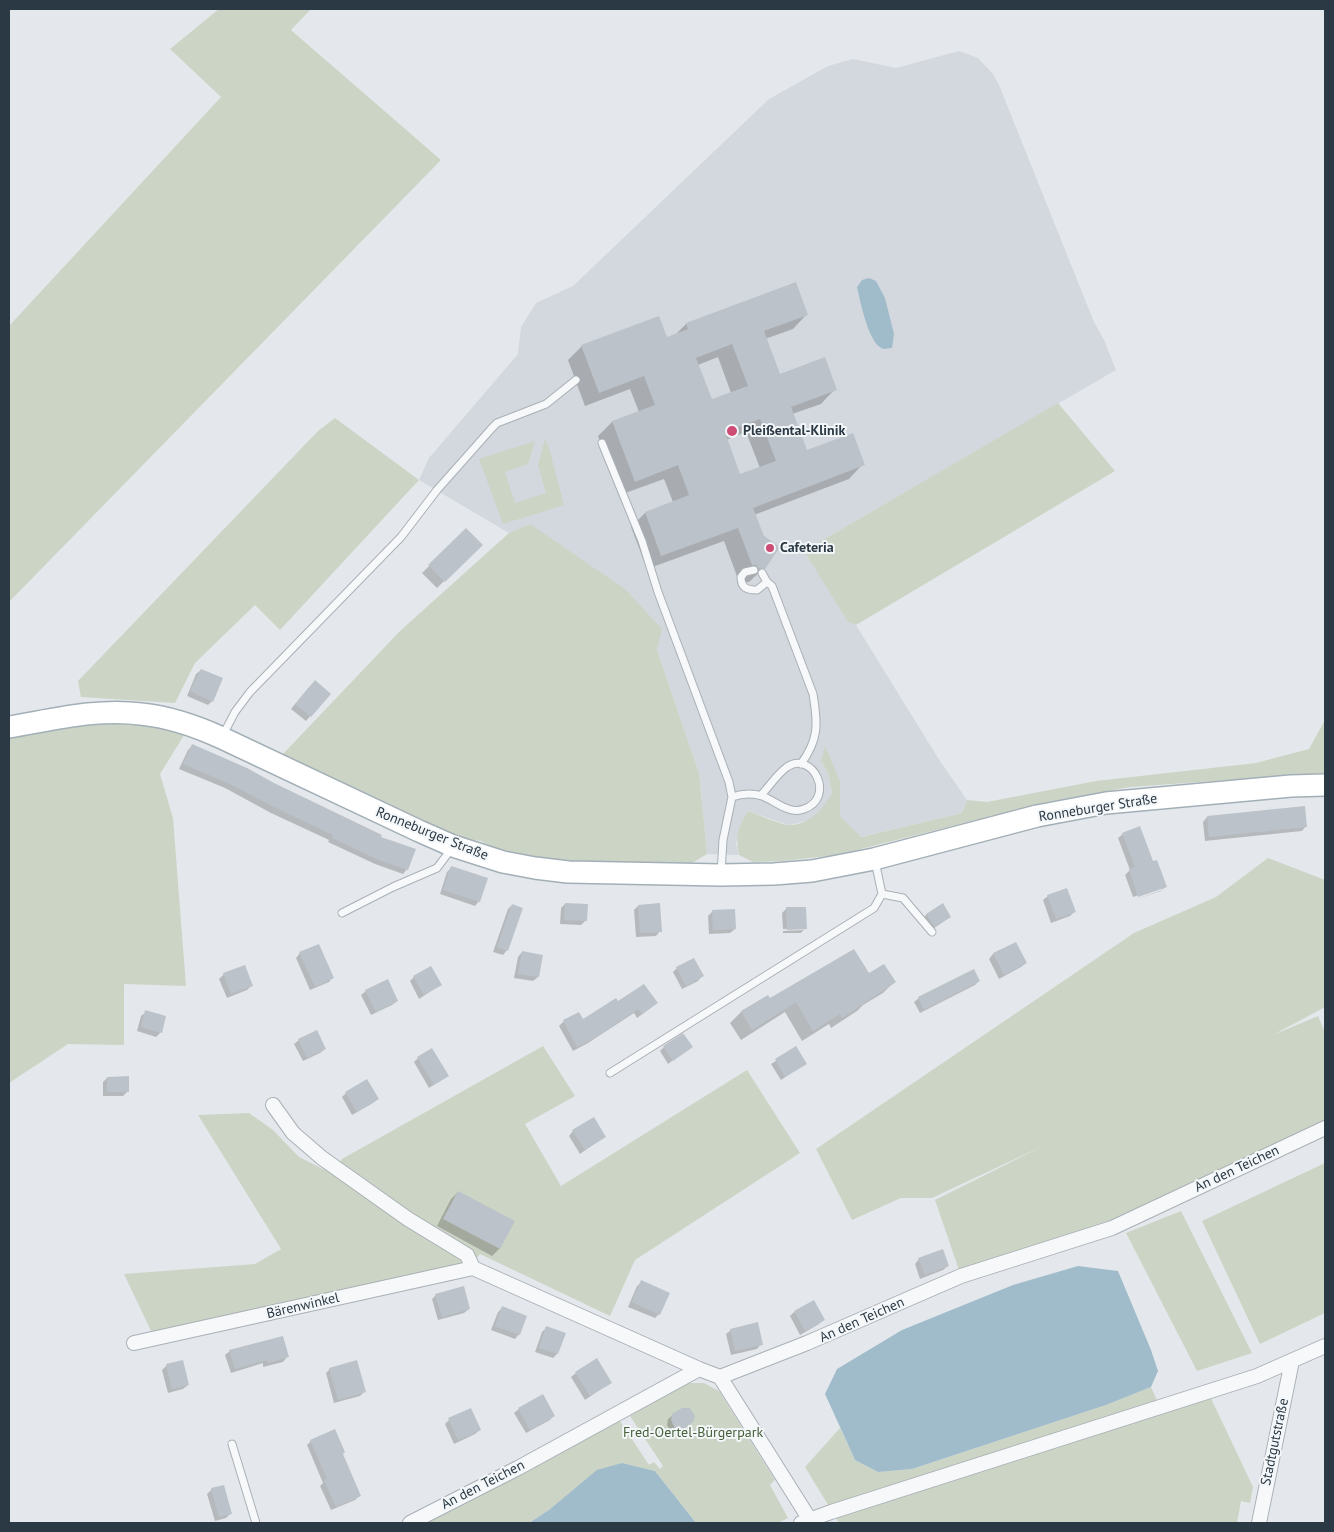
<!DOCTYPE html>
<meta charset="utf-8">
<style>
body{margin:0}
#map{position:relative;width:1334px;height:1532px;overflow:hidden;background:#e4e8ec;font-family:"PT Sans",sans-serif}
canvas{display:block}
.frame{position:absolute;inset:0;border:10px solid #2b3944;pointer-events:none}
</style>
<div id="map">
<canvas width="1334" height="1532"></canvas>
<div class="frame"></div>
</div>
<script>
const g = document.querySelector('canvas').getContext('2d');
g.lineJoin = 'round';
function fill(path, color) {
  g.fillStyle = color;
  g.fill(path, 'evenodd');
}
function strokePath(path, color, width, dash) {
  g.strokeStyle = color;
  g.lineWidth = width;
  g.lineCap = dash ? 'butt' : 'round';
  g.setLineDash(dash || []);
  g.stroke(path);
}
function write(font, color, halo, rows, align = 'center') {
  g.font = font + ' "PT Sans",sans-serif';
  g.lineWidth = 4;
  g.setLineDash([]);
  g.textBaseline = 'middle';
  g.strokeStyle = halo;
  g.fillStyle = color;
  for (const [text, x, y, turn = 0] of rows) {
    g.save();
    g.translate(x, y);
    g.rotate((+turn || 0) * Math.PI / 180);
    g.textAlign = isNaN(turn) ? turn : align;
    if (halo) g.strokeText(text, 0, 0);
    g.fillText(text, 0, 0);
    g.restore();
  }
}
fill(new Path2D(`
 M959 51 978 58 993 74 999 85 1094 322 1104 340 1116 370 804 551 848 621 856 625 938 758 967 800 962 813 860 837 840 816V781L821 761 828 773 832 793 827 803 810 820 789 825 748 811 736 843 739 855 707 854 699 773 657 650 530 524 509 533 419 480 429 458 518 354 521 327 536 303 573 286 769 99 828 66 853 59 896 68Z`), '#d2d8de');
fill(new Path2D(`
 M219 9H311L291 30 441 160 9 602V326L221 97 170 49Z
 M1058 403 1115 471 856 625 848 622 804 551Z
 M335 418 419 480 280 630 255 605 195 663 175 703 81 697 78 681 318 431Z
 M545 439 549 448 564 505 503 524 479 459 535 441 528 464 505 472 515 503 546 493 538 465Z
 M530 524 625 589 662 629 657 650 699 773 707 854 687 866 653 862 638 866 551 861 499 851 481 841 457 838 282 755 400 631 509 533Z
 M105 720 150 724 186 732 160 774 173 818 186 986 124 984V1045L68 1044 9 1083V734Z
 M1325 720V773L1130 787 1047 802 837 855 782 861 753 862 739 855C735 836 738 827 748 811 757 814 781 825 790 825 809 825 824 808 832 793L828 773 821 761 825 746 840 781V816L861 837 962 813 967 800 987 802 1096 781 1256 763 1309 749Z
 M1268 858 1325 880V1007L1273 1035 1318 1016 1325 1032V1128L1112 1228 961 1276 935 1200 1045 1145 932 1198H901L852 1220 816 1149 1134 933 1216 897Z
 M543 1046 575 1096 525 1124 561 1186 747 1070 800 1153 635 1260 610 1316 480 1254 473 1263 152 1333 124 1274 255 1264 281 1249 198 1115 249 1113 273 1130 299 1157 331 1173 342 1159Z
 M1325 1163V1313L1260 1344 1202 1221Z
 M1181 1211 1252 1353 1197 1371 1126 1233Z
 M682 1383H704L719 1391 775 1480 770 1485 788 1518 778 1523H696L655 1471 622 1463 529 1523H423L520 1475 618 1418 649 1465 654 1462 660 1469 663 1466 630 1416Z
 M1151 1387 1160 1407 1208 1392 1253 1487 1250 1503 1241 1501 1237 1523H839L805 1467 840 1428 855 1460 878 1472 912 1469 1106 1405Z`), '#ccd5c5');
fill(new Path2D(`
 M869 278 876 281 885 298 894 334 892 348C891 348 884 349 884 349 869 347 860 300 857 287L862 280Z
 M1078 1266 1118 1271 1151 1350 1158 1371 1151 1387 1106 1405 912 1469 878 1472 855 1460 825 1394 837 1369 902 1330 1013 1285Z
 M622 1463 655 1471 696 1523H529L549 1510 597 1470Z`), '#a0bccb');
fill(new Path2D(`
 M795 284 807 314 793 329 765 339 779 375 835 389 821 404 792 414 806 451 863 464 849 479 754 515 764 568 749 582H745L742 579H738L724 541 647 569 631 527 645 513 673 502 664 479 620 495 598 436 612 422 639 412 630 389 585 406 568 360 582 346 666 339 675 335 686 324ZM718 357 731 393 711 401 698 365ZM746 432 760 468 740 476 726 440Z
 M466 530 481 545 437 588 422 573Z
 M201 670 212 701 208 705 187 696 196 674Z
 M310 686 329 694 306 721 291 709Z
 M192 746 407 869 403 874 375 864 328 842 329 840 271 813 225 788 179 769 188 750Z
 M1207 817 1306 826 1302 831 1205 841 1203 822Z
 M1123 834 1152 863 1165 887 1161 891 1134 900 1162 890V887L1133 897 1125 875 1130 870 1118 838Z
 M452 867 479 901 475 906 440 894 447 872Z
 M1048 896 1075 911 1070 916 1051 923 1043 900Z
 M565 904 586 920 581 925 560 924 561 908Z
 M512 905 507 950 503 955 493 952 508 909Z
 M638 906 660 931 656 936 636 937 634 910Z
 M787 908 805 928 801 933H783V931L803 930V928L783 929 782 913Z
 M712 912 735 929 730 933 709 934 708 916Z
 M927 914 950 917 930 931 922 919Z
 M1016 943 1026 963 1021 967 999 979 989 959 993 954Z
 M522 952 538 977 533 981 514 978 518 957Z
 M300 953 333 977 329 982 310 990 296 958Z
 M677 968 702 976 698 981 682 989 673 972Z
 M224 974 251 986 247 990 227 998 219 979Z
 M868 975 894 982 883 993 863 1005 857 1011 831 1028 829 1024 802 1041 785 1012 741 1040 730 1023 741 1012 767 996 770 1000Z
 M414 977 440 985 419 999 410 981Z
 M979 981 975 985 920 1013 914 1002 919 998Z
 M366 991 397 1001 392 1005 371 1015 361 995Z
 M618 1003 652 1007 637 1018 634 1013 588 1043 573 1051 559 1026 564 1021 579 1014 582 1021Z
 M146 1012 161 1032 156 1037 137 1031 141 1016Z
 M299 1040 325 1049 320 1053 303 1061 294 1044Z
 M664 1047H691L668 1064 660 1051Z
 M796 1048 805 1064 781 1080 771 1064Z
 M418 1058 448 1076 429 1088 414 1062Z
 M107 1078 128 1091 123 1096H103V1082Z
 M346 1093 377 1099 373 1103 352 1115 342 1097Z
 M573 1131 604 1137 580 1154 569 1136Z
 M458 1192 513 1222 499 1249 492 1256 437 1226 451 1199Z
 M919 1259 948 1266 943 1270 920 1279 915 1264Z
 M642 1282 659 1314 655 1318 628 1307 637 1286Z
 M436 1295 469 1309 464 1313 438 1320 432 1299Z
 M502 1308 519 1334 515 1339 491 1330 498 1312Z
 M794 1312 823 1320 819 1324 800 1335 790 1316Z
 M546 1328 557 1354 553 1358 535 1352 542 1332Z
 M731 1330 761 1344 757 1349 731 1355 726 1334Z
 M230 1351 287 1357 283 1362 263 1367V1363L231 1373 225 1355Z
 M167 1365 188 1385 183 1389 168 1393 162 1370Z
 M330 1369 364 1392 360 1396 334 1403 326 1373Z
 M576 1373 610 1383 585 1400 571 1377Z
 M519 1409 554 1415 550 1420 526 1433 514 1413Z
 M673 1415 692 1422 677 1433H671L667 1425 668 1419Z
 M449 1420 480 1430 475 1434 454 1444 445 1424Z
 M311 1441 342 1454 360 1495 355 1500 331 1510 320 1486 323 1483 307 1445Z
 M212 1489 231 1513 226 1518 215 1521 207 1494Z`), '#0003');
fill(new Path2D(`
 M796 282 808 315 764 331 780 374 825 357 837 390 791 407 807 450 853 433 865 465 753 508 764 536 780 547 765 569H759L756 565H752L738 528 661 556 645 512 689 495 678 465 635 482 612 421 655 405 644 376 599 393 581 345 659 316 667 337 688 329 686 323ZM732 344 748 386 712 399 696 358ZM760 419 776 461 740 474 725 432Z
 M466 528 483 545 445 582 428 565Z
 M201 669 223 678 213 702 190 691Z
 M315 680 331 694 311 717 295 704Z
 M192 744 247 768 274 783 382 835 381 837 416 849 408 870 379 860 332 838 333 835 276 808 230 784 183 764Z
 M1305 806 1307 827 1209 837 1207 816Z
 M1140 826 1153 861 1157 860 1167 887 1138 897 1129 869 1135 867 1122 833Z
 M451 866 488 878 480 902 443 890Z
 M1067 888 1076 912 1056 919 1047 895Z
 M565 903 588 904 587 921 564 920Z
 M660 903 662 932 640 933 638 905Z
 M943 903 951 917 935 927 926 914Z
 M512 904 523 908 508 951 497 947Z
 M786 907H806L807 929 787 930Z
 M735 909 736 929 713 930 712 910Z
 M1016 942 1027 963 1004 975 993 953Z
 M319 944 334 978 315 987 299 952Z
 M854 949 869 973 884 964 896 982 842 1018 840 1014 813 1031 796 1002 752 1030 741 1011 768 995 770 998Z
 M522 951 543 955 539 977 518 974Z
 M694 958 704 976 686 986 676 967Z
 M245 965 253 986 231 994 223 973Z
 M431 966 442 985 424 995 413 976Z
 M974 969 980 981 924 1010 918 997Z
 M388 979 398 1001 376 1012 365 990Z
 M644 984 658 1003 642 1014 638 1009 594 1039 577 1047 563 1020 579 1012 583 1019 616 998 618 1001Z
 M145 1010 166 1016 162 1033 141 1027Z
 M317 1030 326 1049 307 1058 298 1039Z
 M683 1033 693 1047 673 1061 663 1046Z
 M796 1046 807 1064 785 1077 775 1059Z
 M432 1048 449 1076 434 1085 417 1057Z
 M129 1076V1092H107V1077Z
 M367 1079 379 1099 357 1112 345 1092Z
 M594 1117 606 1137 585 1150 572 1130Z
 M458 1191 515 1221 500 1249 443 1219Z
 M943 1249 949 1266 925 1275 918 1258Z
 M641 1280 670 1293 660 1315 632 1302Z
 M464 1286 470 1309 442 1317 435 1294Z
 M814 1300 825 1320 805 1331 794 1311Z
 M502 1306 527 1316 520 1335 495 1326Z
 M758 1322 763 1345 735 1351 730 1329Z
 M546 1326 566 1333 558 1354 539 1348Z
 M283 1336 289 1357 268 1363 267 1360 235 1369 229 1350Z
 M597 1358 612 1383 590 1396 575 1372Z
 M183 1360 189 1385 172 1389 166 1364Z
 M357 1360 366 1392 338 1400 329 1368Z
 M543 1394 555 1416 530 1430 518 1408Z
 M471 1408 481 1430 458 1440 448 1418Z
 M682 1408H690L695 1416 693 1422 682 1430 675 1429 671 1420 672 1414Z
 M335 1429 345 1452 343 1454 361 1496 336 1507 324 1480 327 1479 310 1440Z
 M224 1485 232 1514 219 1517 211 1488Z`), '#bbc2c9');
const lane = new Path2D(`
 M602 443 642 541 658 592 729 782 732 797 723 840 721 873
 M754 570 745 572 741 577C741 588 747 590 757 590L767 582
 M762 573 767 582 772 586 813 694C818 724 819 739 801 764
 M223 735 235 712 250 692 401 537 437 490 492 428 497 423 546 404 576 380
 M732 797C741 794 752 793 762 796 776 801 789 815 804 809 836 798 813 750 787 767 777 774 769 787 761 795
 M875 861 882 894 903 898 932 932
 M342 913 393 887 437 868 452 848
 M610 1073 874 908 882 894
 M232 1444 256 1523`);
const street = new Path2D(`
 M273 1105 293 1133 322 1158 408 1219 467 1255 473 1268 699 1369 720 1377 807 1343 961 1276 1112 1228 1325 1128
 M134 1343 473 1268
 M720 1377 812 1523
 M410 1523 518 1468 699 1369
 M801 1523 831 1512 1257 1376 1325 1346
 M1259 1523 1292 1361`);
const primary = new Path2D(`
 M9 727C52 720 97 708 141 714 170 717 196 726 222 738L419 831 453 846 503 862 535 868 568 872 721 875 774 874 812 871 874 859 1037 816 1106 803 1291 786 1325 785`);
strokePath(lane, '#a9b0b6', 9);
strokePath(street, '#a9b0b6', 16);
strokePath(primary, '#a3afb7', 24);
strokePath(lane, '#f7f8fa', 7);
strokePath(street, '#f7f8fa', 14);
strokePath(primary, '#fff', 21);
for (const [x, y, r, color] of [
 [732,431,6,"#ce4b76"],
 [770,548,5,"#ce4b76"]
]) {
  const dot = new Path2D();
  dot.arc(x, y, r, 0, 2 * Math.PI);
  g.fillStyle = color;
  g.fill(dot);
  strokePath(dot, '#f4f7f9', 2);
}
write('bold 14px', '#2b3944', '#f4f7f9', [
 ["Pleißental-Klinik",743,431],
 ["Cafeteria",780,548]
], 'left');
write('14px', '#2b3944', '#f4f7f9', [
 ["Ronneburger Straße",1098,808,-9],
 ["Ronneburger Straße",432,834,22],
 ["An den Teichen",1237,1169,-25],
 ["Bärenwinkel",303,1306,-13],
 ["An den Teichen",862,1320,-24],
 ["Stadtgutstraße",1275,1442,-78],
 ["An den Teichen",483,1485,-27]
]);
write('14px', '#476039', '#f4f7f9', [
 ["Fred-Oertel-Bürgerpark",693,1433]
]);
</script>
